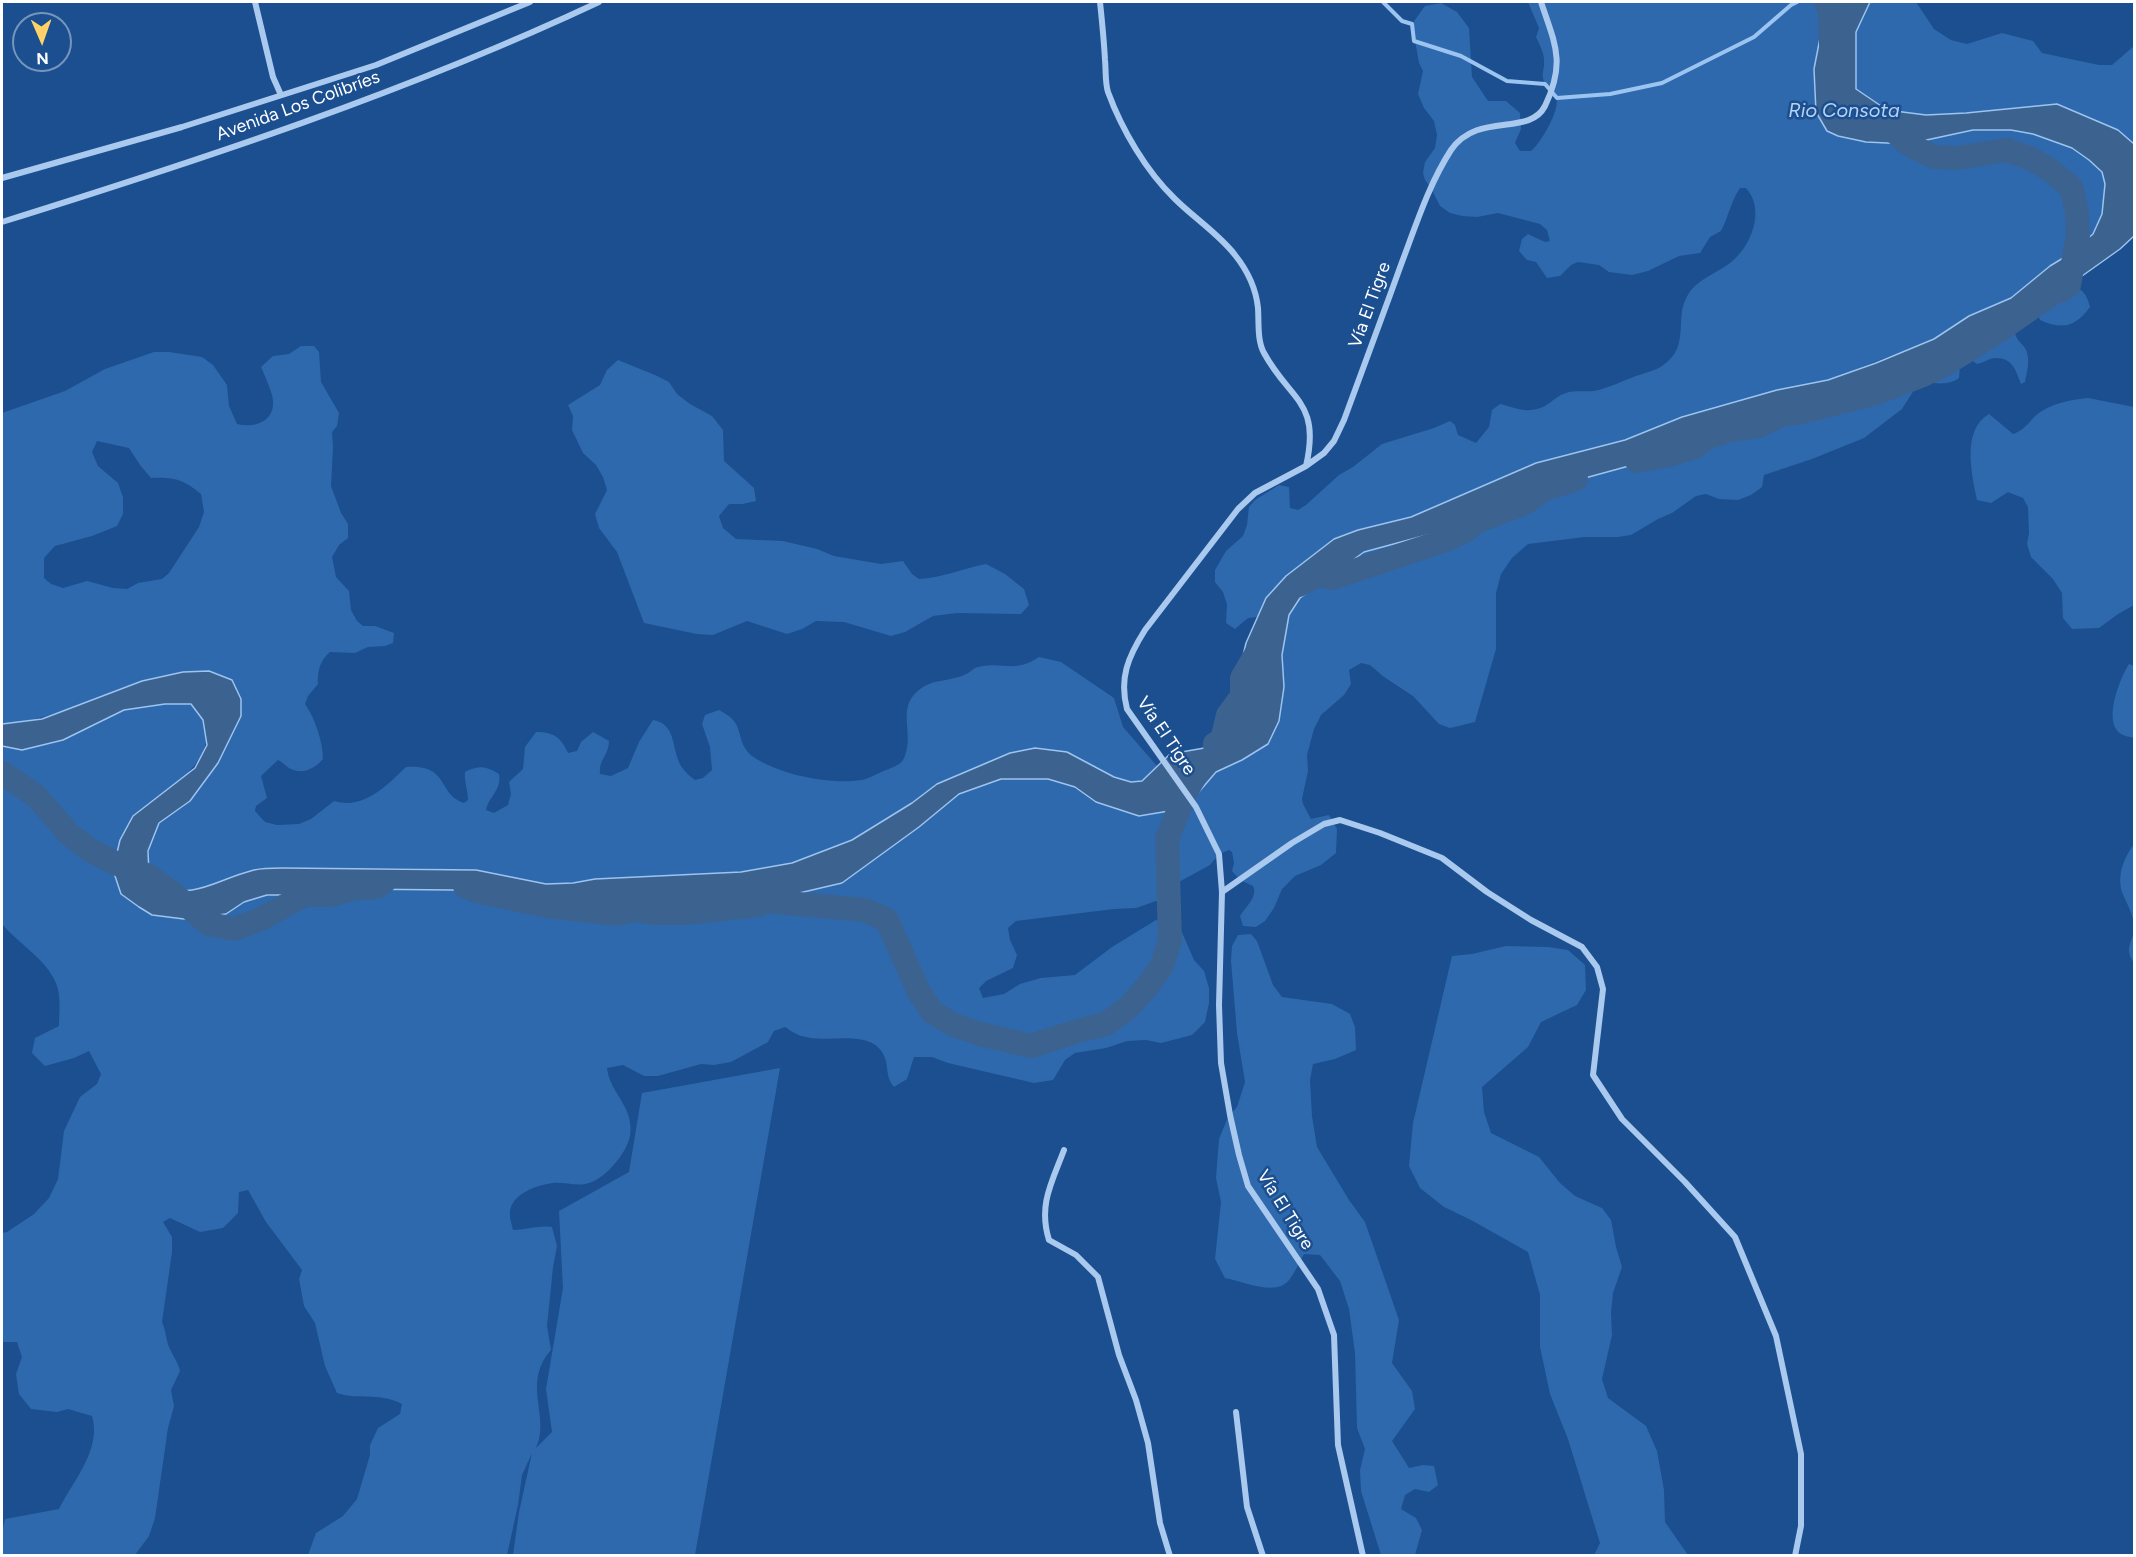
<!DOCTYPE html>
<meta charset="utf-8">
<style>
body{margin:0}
#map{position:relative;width:2136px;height:1557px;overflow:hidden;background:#1b4f8f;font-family:Figtree,sans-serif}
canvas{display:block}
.frame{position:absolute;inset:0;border:3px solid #fff;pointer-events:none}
.north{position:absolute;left:12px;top:12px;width:60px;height:60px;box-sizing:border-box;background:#1b4f8f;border:2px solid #7695bc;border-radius:50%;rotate:178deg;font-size:16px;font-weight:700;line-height:24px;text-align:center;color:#fff}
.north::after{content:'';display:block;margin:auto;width:21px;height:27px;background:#ffd166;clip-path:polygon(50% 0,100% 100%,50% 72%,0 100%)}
</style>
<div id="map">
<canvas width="2136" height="1557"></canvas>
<div class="frame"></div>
<div class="north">N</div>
</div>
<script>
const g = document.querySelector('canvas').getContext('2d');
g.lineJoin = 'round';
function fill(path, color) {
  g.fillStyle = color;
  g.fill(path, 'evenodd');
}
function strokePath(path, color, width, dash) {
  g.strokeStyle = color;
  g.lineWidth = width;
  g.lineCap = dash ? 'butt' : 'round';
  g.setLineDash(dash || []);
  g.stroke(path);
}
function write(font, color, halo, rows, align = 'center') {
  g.font = font + ' Figtree,sans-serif';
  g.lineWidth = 5;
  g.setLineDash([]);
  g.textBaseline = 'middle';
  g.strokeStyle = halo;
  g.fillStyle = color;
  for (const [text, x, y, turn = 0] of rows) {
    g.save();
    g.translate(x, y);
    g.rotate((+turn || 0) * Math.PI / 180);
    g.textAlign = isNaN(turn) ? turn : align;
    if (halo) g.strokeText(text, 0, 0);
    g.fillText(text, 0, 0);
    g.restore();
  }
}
fill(new Path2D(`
 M1528 2H1836L1830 11 1814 69 1908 144 1973 130H2011L2033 134 2072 148 2090 160 2102 172 2105 184 2102 214 2093 234 2068 255 2050 266 2011 298 1969 316 1934 339 1828 380 1777 390 1721 406 1682 417 1625 440 1536 463 1411 517 1358 530 1334 539 1286 576 1266 598 1258 617 1248 618 1235 629 1226 623 1227 604 1223 592 1215 582V570L1226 551 1243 536 1247 525 1249 507 1255 500 1279 485 1289 487 1290 508 1298 510 1306 505 1339 475 1353 467 1382 444 1434 428 1450 421 1455 425 1458 435 1476 443 1489 427 1492 410 1500 404C1509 406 1521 411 1531 410 1550 408 1551 398 1566 393 1575 390 1585 392 1594 391 1609 388 1622 381 1636 376 1644 373 1655 371 1662 366 1694 345 1670 315 1692 289 1702 278 1718 272 1730 263 1751 247 1766 210 1746 188H1740C1731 201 1728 218 1721 231L1710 237 1700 253 1679 256 1648 271 1632 275 1609 272 1599 265 1578 262 1571 265 1560 276 1547 278 1536 262 1527 260 1519 251 1522 239 1528 234 1545 242 1550 241 1547 230 1540 224 1498 213 1477 217 1462 216 1450 213 1440 206 1431 188 1425 180 1423 173 1425 162 1435 148 1437 135 1434 121 1424 108 1418 94 1423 71 1419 63 1412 24 1425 6 1441 3 1457 12 1469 28 1472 77 1488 101H1506L1520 113 1521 129 1515 143 1520 151H1531C1541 143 1561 109 1556 97 1553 89 1544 87 1543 78 1542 73 1544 69 1544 64 1545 54 1540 46 1536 37L1539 28Z
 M1870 2H1916L1934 29 1951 40 1967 44 2002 33 2033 41 2042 53 2099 65H2112L2134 46V144L2118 130 2057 104 1966 113 1926 115 1887 110 1856 90V32Z
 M2069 285C2082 288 2087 294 2090 307 2075 327 2063 330 2040 320L2034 307Z
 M2023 313V322L2015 332C2016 340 2021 342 2025 348 2031 358 2027 371 2025 382L2021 384C2016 371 2013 358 1996 358 1989 358 1983 363 1977 364L1962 354Z
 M301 346H314L319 352 321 382 339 413 337 426 332 432 333 447 331 486 341 513 348 524V538L339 545 332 557 336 577 349 591 351 610 357 621 363 626H375L394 633 393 643 385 646 368 647 355 653 330 652C320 660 317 672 318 684L308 696 305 704C315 718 323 742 323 759 315 768 304 775 291 769 286 767 283 762 278 760L261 776 267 798 256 806 255 811 265 822 277 825 299 824 311 819 334 801C364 810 386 786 406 767 450 764 437 794 464 803L468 800C468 790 464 782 465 772 479 765 486 766 499 774 502 790 489 796 486 810L494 813 508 805 511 794 509 782 523 769 525 747 536 732C553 732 561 737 568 753L577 751 581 742 593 732 609 741C608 758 599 758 600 774L611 776 628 768 639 742 653 720C679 724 670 754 684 770 687 774 691 777 695 780L703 778 712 770 710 747 702 724 705 715 719 710C722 712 727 714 730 717 744 728 736 746 755 758 781 775 831 785 861 780 869 779 878 773 886 770 893 767 901 765 904 758 916 733 893 706 923 687 935 679 954 681 966 674 971 672 973 668 978 667 1004 661 1013 674 1039 657L1061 662 1114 698 1123 727 1157 766 1142 781 1131 782 1114 777 1093 767 1077 757 1010 753 937 784 912 803 852 840 792 863 741 872 595 879 573 883 546 884 476 870 402 868 256 870 194 891H170L151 886C147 868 146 834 162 821 171 814 184 808 192 799 212 773 228 746 241 716L209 671C185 672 162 675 140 682 94 697 51 721 2 724V413L65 391 105 369 154 352H169L202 357 213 365 227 385 229 406 237 424C258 429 278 419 272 395 269 385 265 376 261 367L273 356 289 354ZM97 441 129 448 140 465 151 478C174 477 183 479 201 494L204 512 199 527 169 573 162 579 138 583 127 589 113 588 87 581 63 588 51 584 44 578V558L55 546 92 536 117 526 123 514V497L118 483 98 466 92 452Z
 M618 360 655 375 669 382 677 394 690 404 712 416 723 430 724 461 754 488 756 501 743 504H729L719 516 723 528 736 539 783 541 817 549 834 556 881 564 903 561 912 574 919 579C943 578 963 568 986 564L1005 574 1024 589 1029 605 1021 614 957 613 933 616 905 632 891 636 844 622 816 621 802 629 787 634 747 621 713 635 697 634 644 623 617 552 599 528 595 514 607 490 603 477 596 465 583 453 572 430 573 416 568 405 600 385 607 370Z
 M1947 363 1960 366 1959 378C1948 386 1935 383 1923 382L1914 390 1902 409 1864 438 1812 459 1764 475 1762 487 1751 495 1738 500 1719 499 1706 494 1696 496 1672 513 1658 519 1631 535 1618 537H1585L1528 544 1512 558 1501 574 1496 593V649L1475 722 1450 728 1439 724 1413 696 1384 677 1370 665 1361 663 1349 670 1351 684 1344 695 1321 715 1314 729 1307 755 1308 771 1302 799 1303 804 1311 819 1329 815 1337 829 1336 853 1321 865 1295 876 1282 889 1274 908 1265 921 1256 927 1243 926 1240 916C1246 906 1258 897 1253 886L1240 880 1232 871 1234 863 1232 852 1229 850 1219 854 1210 865 1177 883 1159 900 1136 908 1114 909 1016 921 1008 928 1010 940 1017 955 1013 968 986 981 979 988 983 998 1004 994 1020 984 1041 978 1075 975 1112 947 1156 920 1181 930 1194 960 1204 971 1209 988V1003L1205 1022 1192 1035 1161 1043 1146 1040 1127 1041 1106 1048 1075 1053 1065 1060 1053 1080 1034 1083 948 1063 932 1057H914L907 1079 894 1087C884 1075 890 1064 882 1052 867 1029 825 1044 802 1036 796 1035 790 1030 785 1027L774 1031 768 1042 731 1062 714 1065 701 1064 658 1076H644L623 1065 607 1068C610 1094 635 1107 630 1136 627 1153 603 1182 585 1184 575 1186 563 1182 553 1183 536 1185 508 1195 510 1216 510 1220 512 1225 513 1230 527 1230 538 1225 552 1227L557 1246 553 1267 547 1326 551 1350C521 1384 551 1416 536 1448L552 1432 546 1389 563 1288 559 1211 629 1172 642 1093 780 1068 695 1555H513L519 1512 532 1453 522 1475 518 1505 507 1555H308L316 1533 343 1516 357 1499 370 1455V1445L378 1428 400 1414 402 1404C375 1391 361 1401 337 1393L325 1366 315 1323 304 1306 299 1279 302 1270 266 1222 248 1190 239 1192 238 1213 223 1228 200 1232 170 1218 163 1222 172 1237V1252L162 1322C166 1331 166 1339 169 1347 173 1356 178 1362 180 1371L171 1390 174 1406 168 1428 155 1518 149 1536 135 1555H2V1532L5 1519 59 1509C73 1481 102 1449 92 1416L68 1409 57 1412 31 1409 19 1394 16 1374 22 1357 17 1342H2V1233L7 1232 34 1214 49 1198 58 1179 64 1131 80 1097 97 1084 101 1074 89 1051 74 1058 45 1066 32 1053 35 1038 59 1026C59 1011 62 993 54 979 43 957 18 943 2 924V746L22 750 93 726 124 710 165 704H191C194 708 200 713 202 718 224 761 160 794 133 816L121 894 152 915 226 914 244 902 267 895H305L352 889 453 890 633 910 685 913 842 883 919 827 959 794 1000 779H1048L1075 787 1096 802 1198 793 1216 772 1242 760 1268 744 1279 721 1283 687 1282 655 1289 615 1300 598 1364 552 1475 522 1545 489 1669 455 1708 437 1797 413Z
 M2088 398 2134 407V605L2118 614 2099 628 2072 629 2063 618 2062 593 2053 579 2031 557 2027 544 2029 533 2028 507 2023 498 2008 492 1991 503 1977 500C1972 475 1961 430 1989 414L2013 434C2028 429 2030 418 2042 411 2056 402 2072 400 2088 398Z
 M2129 664 2134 666V738C2131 737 2124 736 2121 734 2102 722 2120 678 2129 664Z
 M2134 844V963C2122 946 2136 941 2134 923 2132 912 2126 902 2122 892 2117 874 2124 858 2134 844Z
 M1251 934 1257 941 1273 985 1282 997 1332 1004 1350 1014 1355 1027 1356 1050 1335 1059 1313 1064 1310 1080 1312 1116 1317 1147 1349 1200 1365 1222 1399 1320 1392 1363 1412 1391 1415 1409 1392 1441 1409 1468 1423 1465 1434 1466 1438 1485 1429 1492 1415 1489 1405 1495 1401 1509 1416 1518 1422 1530 1415 1555H1381L1361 1491 1360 1470 1365 1449 1357 1428 1355 1353 1349 1309 1340 1281 1320 1255 1304 1254C1300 1261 1292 1279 1286 1283 1272 1295 1242 1281 1225 1278L1215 1259 1221 1202 1216 1178 1219 1139 1228 1117 1237 1107 1245 1082 1237 1033 1231 961 1232 946 1238 935Z
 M1506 946 1548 947 1568 950 1585 965 1586 990 1577 1005 1541 1022 1528 1047 1482 1087 1484 1112 1491 1133 1539 1157 1560 1183 1575 1196 1602 1208 1611 1220 1616 1247 1622 1267 1613 1293 1611 1313 1612 1335 1602 1379 1608 1398 1646 1426 1657 1451 1664 1490 1665 1522 1688 1555H1594L1600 1543 1568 1439 1550 1394 1540 1347V1295L1528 1252 1471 1220 1444 1207 1420 1188 1409 1166 1413 1123 1452 956 1472 954Z`), '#2e69ad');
const water = new Path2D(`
 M1836 2H1870L1856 32V89L1887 110 1926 115 1966 113 2057 104 2118 130 2134 144V236L2120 249 2061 291 2017 317 1944 365 1899 383 1852 398 1708 437 1669 455 1545 489 1475 522 1364 552 1300 598 1289 615 1282 655 1284 687 1279 721 1268 744 1242 760 1216 772 1198 793 1169 811 1139 816 1096 802 1075 787 1048 779H1001L959 794 919 827 842 883 765 901 685 913 568 909 497 895 453 890 352 889 305 895H267L244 902 226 914 184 919 152 915 139 907 121 894 113 870 120 840 133 816 195 768 207 745 203 720 191 704H165L124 710 63 740 22 750 2 746V724L42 719 142 681 183 672 209 671 232 680 241 699V716L218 763 190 801 159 823 148 851 149 875 151 886C201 899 211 881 254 870 263 868 273 868 282 868L476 870 546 884 573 883 595 879 741 872 792 863 852 840 912 803 937 784 1010 753 1035 748 1067 752 1114 777 1131 782 1142 781 1170 754 1210 747 1222 740 1235 726 1242 706 1241 664 1246 643 1266 598 1286 576 1334 539 1358 530 1411 517 1536 463 1625 440 1682 417 1777 390 1828 380 1876 363 1934 339 1969 316 2011 298 2050 266 2068 255 2093 234 2102 214 2105 184 2102 172 2089 160 2072 148 2033 134 2011 130H1973L1908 144 1866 142 1838 136 1827 131 1816 112 1814 69 1821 33Z`);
fill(water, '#3c6290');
strokePath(water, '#9cc4f0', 1.5);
strokePath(new Path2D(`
 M1383 2 1402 21 1412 24 1414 41 1461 56 1507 81 1545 84 1557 98 1610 94 1662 83 1754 37 1791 5 1797 2`), '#9cc4f0', 4);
strokePath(new Path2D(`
 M1826 2 1830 11 1831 44
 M1637 461 1669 455 1695 447 1708 437 1732 430 1759 426 1781 415 1797 413 1876 393 1923 375 1944 365 2000 330 2055 292 2061 291 2069 285 2078 236 2077 212 2071 187 2050 170 2030 158 2006 150 1958 158 1934 157 1908 144 1884 122
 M1299 585 1318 575 1333 578 1443 541 1467 530 1475 522 1523 504 1545 489 1576 479
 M2 773 36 796 69 834 90 850 115 863 149 876 170 891 209 924 234 929 259 920 305 895H332L352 889 377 887 384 882
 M465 886 476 891 547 906 617 914 633 910 657 913H685L759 905 765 901 865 910 887 920 919 992 932 1012 954 1025 980 1034 1031 1046 1081 1030 1106 1024 1128 1008 1145 989 1162 966 1170 940 1167 839 1186 792 1198 771 1216 754 1215 744 1222 740 1228 715 1242 696V678L1259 649`), '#3c6290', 24);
strokePath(new Path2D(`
 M255 2 273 77 281 95
 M1100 2C1102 21 1104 41 1105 60 1106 70 1105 83 1108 92 1122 130 1146 171 1175 199 1193 217 1220 235 1235 255 1247 270 1256 289 1258 308 1259 323 1257 340 1264 353 1290 401 1321 401 1306 466
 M2 178 182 127 376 65 530 2
 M2 222C204 159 407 92 599 2
 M1222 892 1292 843 1324 824 1340 820 1380 833 1442 858 1487 892 1531 920 1582 947 1597 967 1603 989 1593 1075 1622 1119 1685 1182 1735 1237 1776 1336 1801 1454V1526L1795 1556
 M1064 1150C1052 1182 1038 1205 1049 1240L1076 1255 1098 1277 1119 1355 1136 1400 1148 1443 1160 1523 1170 1556
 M1236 1412 1247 1507 1263 1556
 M1363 1556 1338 1445 1334 1335 1318 1289 1248 1186 1239 1155 1230 1115 1221 1063 1219 1005 1222 892 1219 854 1196 807 1127 709C1119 678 1128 657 1145 630L1238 509 1255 493 1306 466 1324 453 1334 441 1344 420C1363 368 1383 315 1402 262 1416 225 1429 184 1451 150 1478 111 1529 137 1545 106 1566 62 1555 44 1541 2`), '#a9c9ee', 6);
write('18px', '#fff', '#1b4f8f', [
 ["Avenida Los Colibríes",298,106,-20],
 ["Vía El Tigre",1370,305,-70],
 ["Vía El Tigre",1166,736,56],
 ["Vía El Tigre",1285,1210,58]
]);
write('italic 20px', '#b5d3f5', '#1b4f8f', [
 ["Rio Consota",1844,111]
]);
</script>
